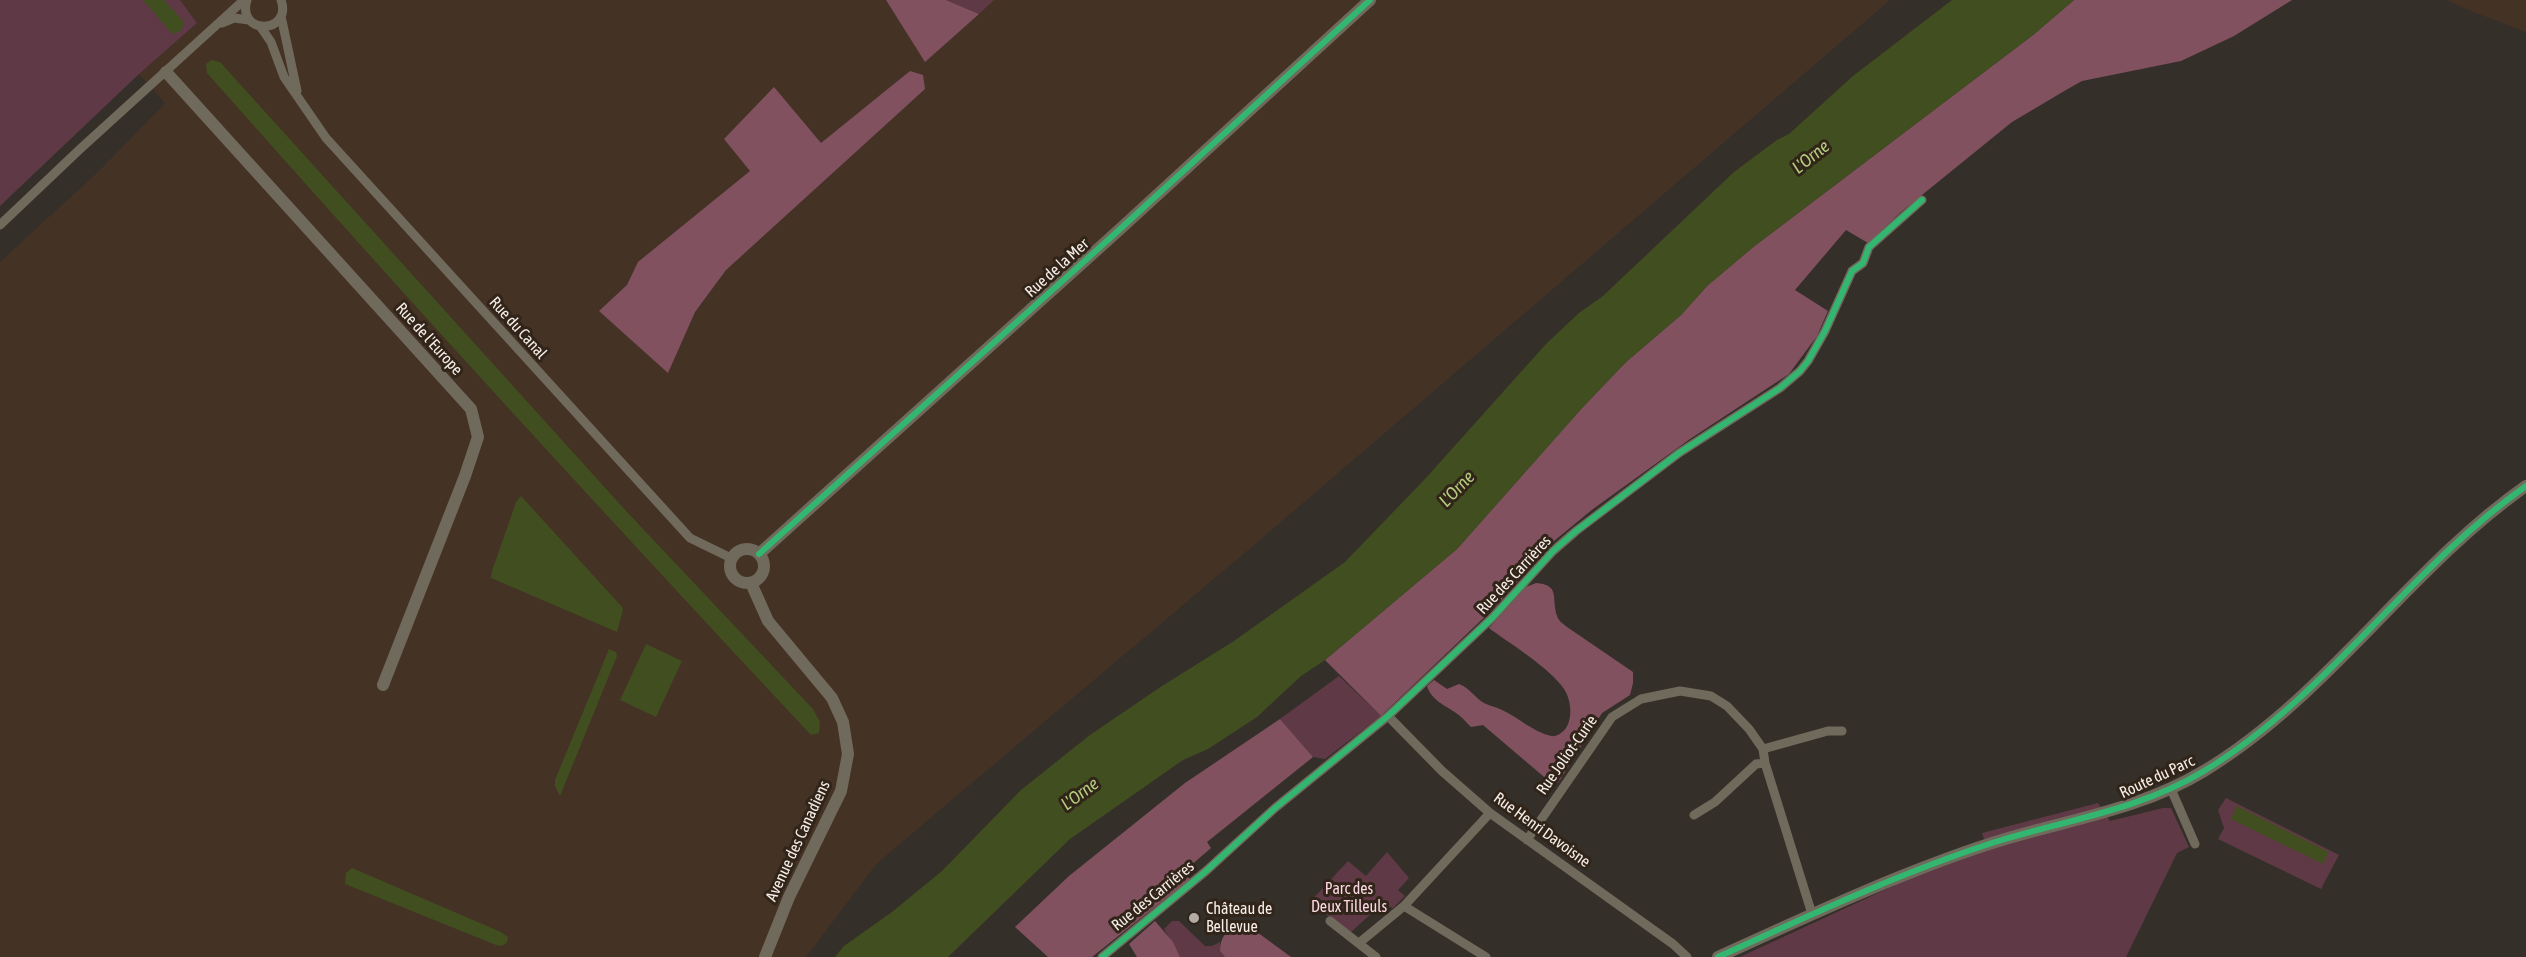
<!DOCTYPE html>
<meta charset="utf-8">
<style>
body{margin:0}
canvas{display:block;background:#352f29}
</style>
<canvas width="2526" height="957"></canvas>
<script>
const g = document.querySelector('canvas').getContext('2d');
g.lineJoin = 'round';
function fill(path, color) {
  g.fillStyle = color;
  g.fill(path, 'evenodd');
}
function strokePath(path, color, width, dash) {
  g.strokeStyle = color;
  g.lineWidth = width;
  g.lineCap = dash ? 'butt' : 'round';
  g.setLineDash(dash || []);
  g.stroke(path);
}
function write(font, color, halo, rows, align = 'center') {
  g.font = font + ' "Asap Condensed",sans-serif';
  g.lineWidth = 6;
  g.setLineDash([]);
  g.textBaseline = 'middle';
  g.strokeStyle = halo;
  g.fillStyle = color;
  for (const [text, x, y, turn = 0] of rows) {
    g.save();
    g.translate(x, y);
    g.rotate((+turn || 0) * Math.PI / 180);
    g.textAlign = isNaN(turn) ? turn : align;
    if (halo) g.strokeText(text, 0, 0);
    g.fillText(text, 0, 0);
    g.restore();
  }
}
fill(new Path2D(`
 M180 0H1890L1241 556 877 863 806 957H0V262L98 172 165 103 139 74 197 23Z
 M2447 0H2526V32L2466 9Z`), '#443225');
fill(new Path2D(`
 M0 0H180L197 23 139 74 0 206Z
 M946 0H994L979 14Z
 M1339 676 1381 716 1325 759 1313 757 1280 719Z
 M2226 798 2339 855 2321 889 2218 839 2224 828 2218 810Z
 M2098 803 2110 821 2163 808H2171L2189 847 2177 853 2126 957H1740L1904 881 1988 850 1982 833Z
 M1387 852 1409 878 1398 890 1405 896 1393 908 1382 904 1351 932 1309 903 1348 861 1366 876Z
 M1172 921H1179L1205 946H1212L1220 942V951L1225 957H1180L1164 929Z`), '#5f3946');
fill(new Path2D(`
 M886 0H946L979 14 925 62Z
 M2074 0H2292L2234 36 2181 61 2082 81 2066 90 2012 122 1901 212 1868 243 1846 230 1795 290 1828 311 1817 336 1789 374 1690 439 1593 509 1554 541 1529 564 1523 575 1496 606 1381 716 1325 660 1457 549 1582 408 1626 362 1681 315 1707 286 1752 248 2033 35Z
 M910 71 923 75 925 89 726 270 695 312 668 373 599 311 627 285 638 262 750 171 724 139 774 87 821 143Z
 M1536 583C1561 585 1551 598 1557 616 1558 620 1563 624 1567 627L1633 672V683L1630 695 1602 713 1558 783 1550 782 1483 725 1471 727C1466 722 1461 716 1456 713 1445 705 1432 701 1427 686L1434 680 1447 689 1459 684C1470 688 1475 698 1484 703 1490 706 1496 707 1502 710 1518 717 1533 732 1551 736 1557 737 1562 733 1566 728 1573 718 1571 699 1564 689 1550 668 1509 643 1489 628L1526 587Z
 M1280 719 1313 757 1207 842 1211 848 1183 872 1190 879 1092 957H1048L1015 927 1069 876 1185 783Z
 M1155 921 1173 942 1180 957H1137L1129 944Z
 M1237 924 1242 928 1246 924 1291 957H1225L1220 951C1220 938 1226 931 1237 924Z`), '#815160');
fill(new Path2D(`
 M143 0H164L184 22 181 31 172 34Z
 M1952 0H2074L2033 35 1752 248 1707 286 1681 315 1626 362 1582 408 1457 549 1325 660 1301 676 1257 717 1208 749 1183 760 1070 839 948 957H835L844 946 892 912 942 871 1021 790 1090 735 1162 686 1234 641 1345 562 1425 479 1546 344 1579 313 1603 296 1734 172 1777 140 1789 134 1853 76Z
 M211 60 220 62 627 512 813 709 820 722 819 733 811 735C607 517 405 297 207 73L206 64Z
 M521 496 622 607 623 610 617 632 491 578 492 571 516 502Z
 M646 644 682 661 656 717 620 700Z
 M609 649 616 652 617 656 560 796 555 786V780Z
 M2237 806 2329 852 2323 864 2231 819Z
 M352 868 501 932 508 937 507 942 502 946 496 945 345 884 346 873Z`), '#414e1f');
strokePath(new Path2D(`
 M247 0C236 36 293 34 281 0
 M281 16 297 91
 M222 23 234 18 249 20
 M260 26 271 42 284 77 326 138 690 538 731 558
 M0 225 79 150 244 0
 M1388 716 1442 771 1490 813 1673 944 1687 957
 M1763 749 1828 731H1842
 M2171 789 2195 844
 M1694 815 1715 802 1756 764 1765 763
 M1527 840 1612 717 1641 699 1680 691 1711 696 1727 706 1749 729 1763 749 1765 763 1812 914
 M1330 921 1376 957
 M1359 943 1404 906
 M1102 957 1206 871 1275 808 1388 716 1492 618 1553 551 1576 531 1679 453 1780 388 1800 371 1808 361 1825 331 1852 271 1863 263 1869 247 1922 200
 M1486 957 1404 906 1490 813`), '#706a5d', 9);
strokePath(new Path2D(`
 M166 72 471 409 478 437 465 476 383 685
 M730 566a17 17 0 1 1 34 0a17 17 0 1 1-34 0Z
 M759 554 1119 230 1370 0
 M751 583 768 621 832 698 843 722 848 754 841 791 789 897 765 957
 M1718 957C1808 916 1897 874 1992 843 2064 820 2138 811 2204 771 2328 696 2408 569 2526 486`), '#706a5d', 12);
strokePath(new Path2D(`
 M759 554 1119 230 1370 0
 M1102 957 1206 871 1275 808 1388 716 1492 618 1553 551 1576 531 1679 453 1780 388 1800 371 1808 361 1825 331 1852 271 1863 263 1869 247 1922 200
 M1718 957C1808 916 1897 874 1992 843 2064 820 2138 811 2204 771 2328 696 2408 569 2526 486`), '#33b770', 6);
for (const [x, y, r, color] of [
 [1194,918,6,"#b3aba5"]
]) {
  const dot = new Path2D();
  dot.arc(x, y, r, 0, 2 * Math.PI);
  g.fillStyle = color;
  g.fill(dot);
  strokePath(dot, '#312419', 2);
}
write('16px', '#f7eee8', '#312419', [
 ["Rue de la Mer",1057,268,-42],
 ["Rue du Canal",518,328,48],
 ["Rue de l'Europe",429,339,48],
 ["Rue des Carrières",1514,575,-47],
 ["Rue Joliot-Curie",1567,755,-55],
 ["Route du Parc",2157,777,-25],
 ["Rue Henri Davoisne",1542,830,36],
 ["Avenue des Canadiens",798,841,-65],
 ["Rue des Carrières",1153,896,-39]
]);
write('16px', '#fcd8e3', '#312419', [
 ["Parc des",1349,889],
 ["Deux Tilleuls",1349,907]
]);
write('16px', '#f7eee8', '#312419', [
 ["Château de",1206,909],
 ["Bellevue",1206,927]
], 'left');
write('italic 18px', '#b4cd7e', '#312419', [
 ["L'Orne",1811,157,-39],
 ["L'Orne",1457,489,-46],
 ["L'Orne",1080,794,-37]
]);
</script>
